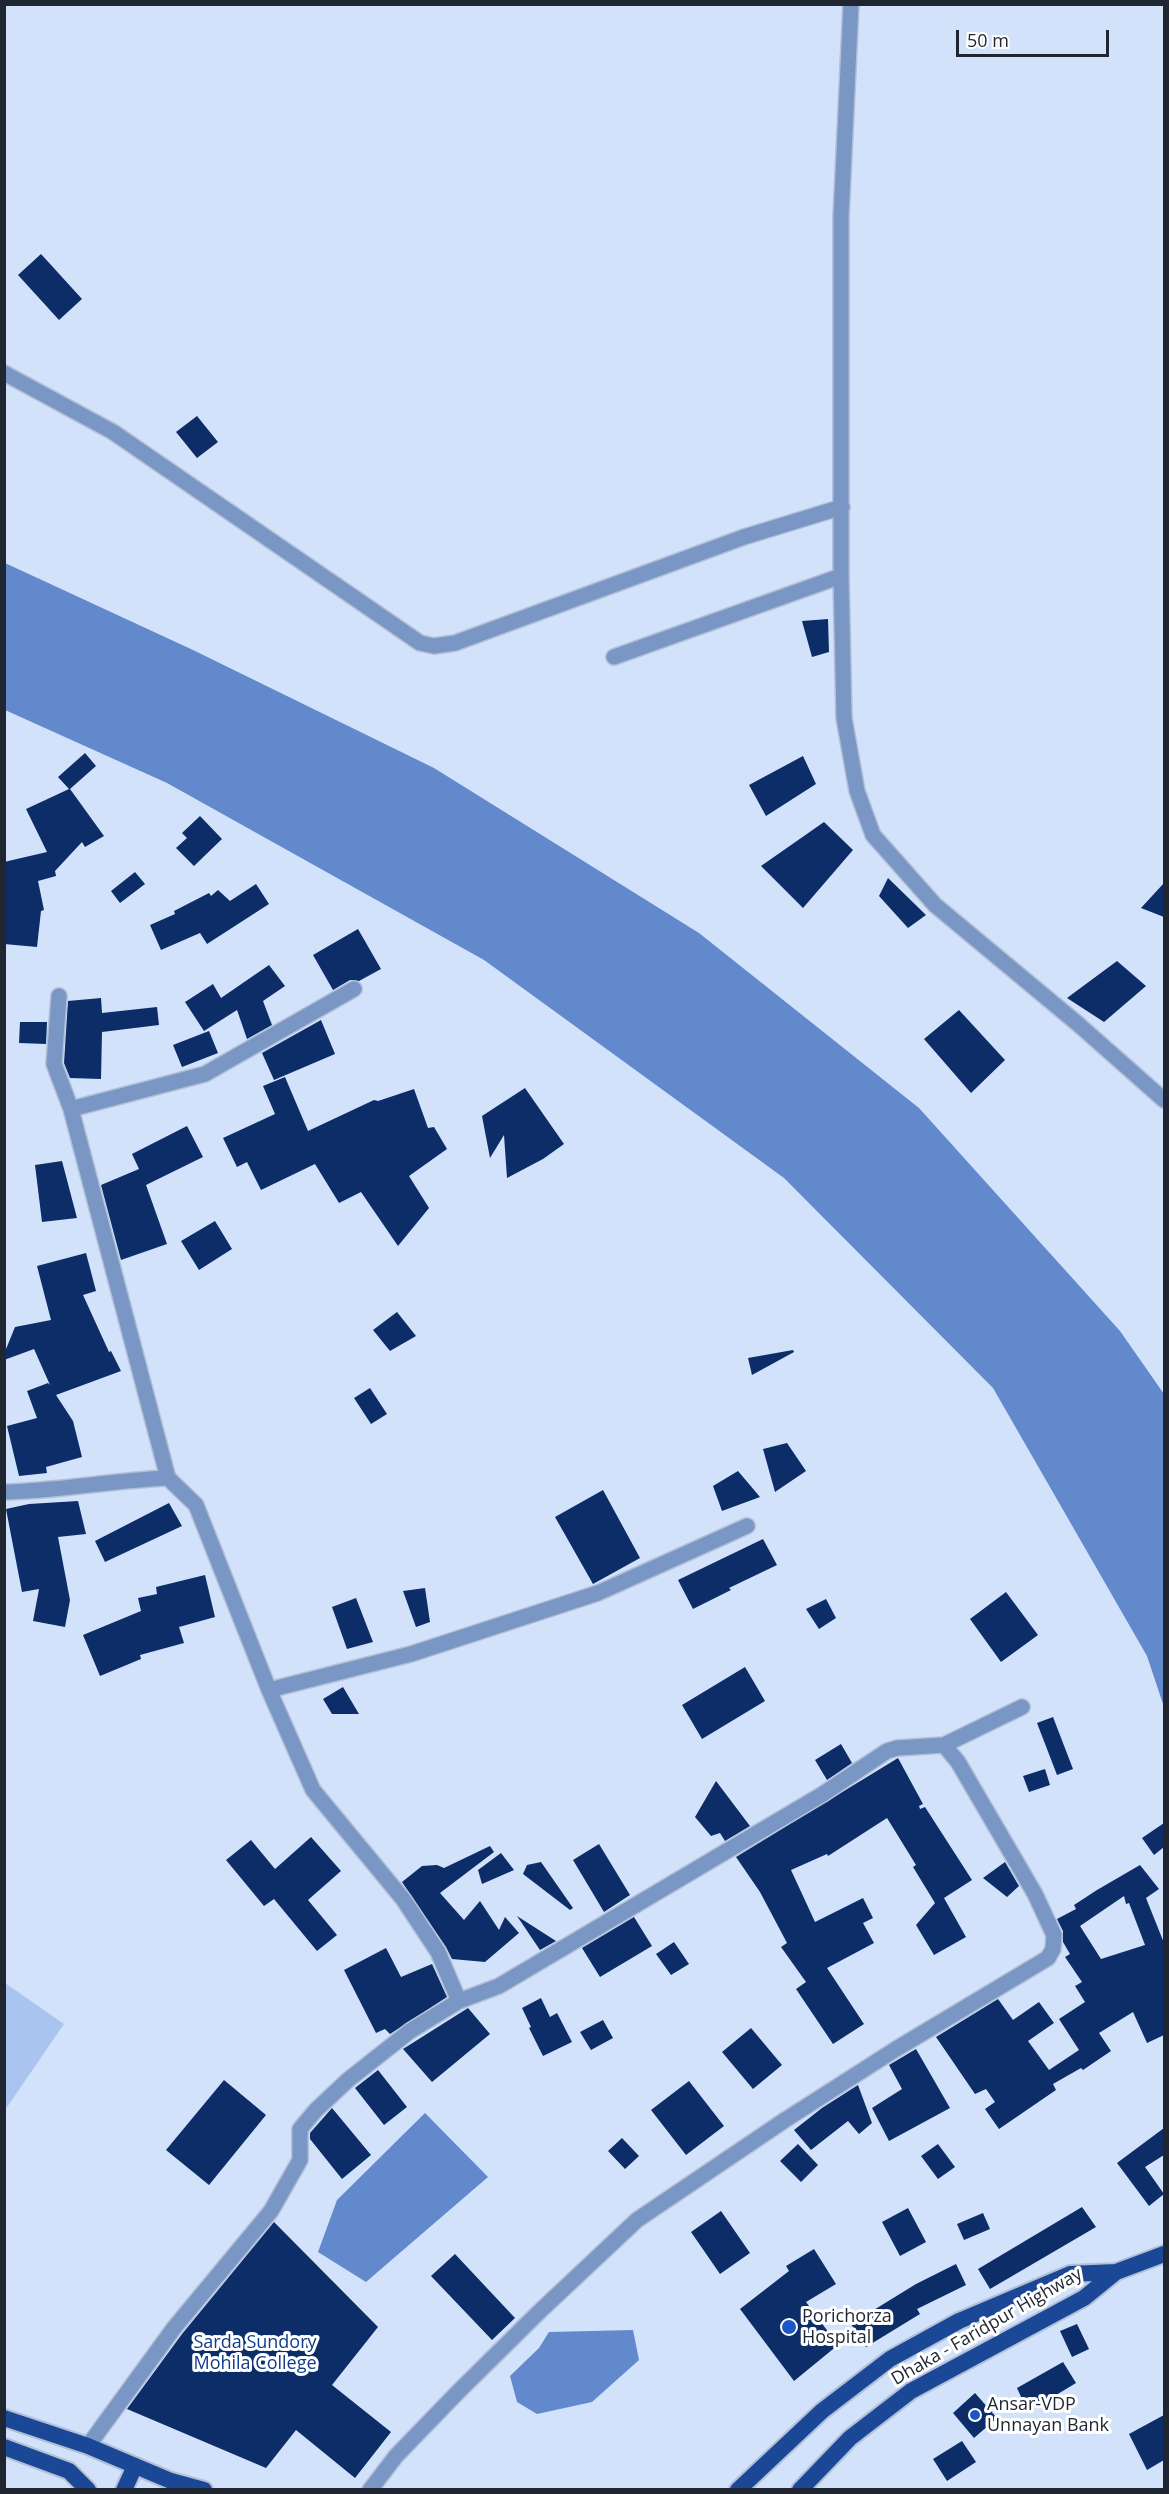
<!DOCTYPE html>
<style>
body{margin:0}
#map{position:relative;width:1169px;height:2494px;overflow:hidden;background:#d2e2fb;font-family:"Open Sans",sans-serif}
canvas{display:block}
.frame{position:absolute;inset:0;border:6px solid #1f2632;pointer-events:none}
.scale{position:absolute;left:956px;top:30px;width:153px;height:27px;box-sizing:border-box;border:3px solid #1f2632;border-top:0;padding-left:8px;font-size:18px;line-height:21px;white-space:nowrap;color:#1f2632;-webkit-text-stroke:4px #fff;paint-order:stroke}
</style>
<div id="map">
<canvas width="1169" height="2494"></canvas>
<div class="frame"></div>
<div class="scale">50 m</div>
</div>
<script>
const g = document.querySelector('canvas').getContext('2d');
g.lineJoin = 'round';
function fill(path, color) {
  g.fillStyle = color;
  g.fill(path, 'evenodd');
}
function strokePath(path, color, width, dash) {
  g.strokeStyle = color;
  g.lineWidth = width;
  g.lineCap = dash ? 'butt' : 'round';
  g.setLineDash(dash || []);
  g.stroke(path);
}
function write(font, color, halo, rows, align = 'center') {
  g.font = font + ' "Open Sans",sans-serif';
  g.lineWidth = 6;
  g.setLineDash([]);
  g.textBaseline = 'middle';
  g.strokeStyle = halo;
  g.fillStyle = color;
  for (const [text, x, y, turn = 0] of rows) {
    g.save();
    g.translate(x, y);
    g.rotate((+turn || 0) * Math.PI / 180);
    g.textAlign = isNaN(turn) ? turn : align;
    if (halo) g.strokeText(text, 0, 0);
    g.fillText(text, 0, 0);
    g.restore();
  }
}
fill(new Path2D(`
 M5 1983 64 2024 5 2110Z`), '#aac4f0');
fill(new Path2D(`
 M5 563 193 650 434 768 699 933 919 1108 1120 1331 1164 1394V1707L1147 1656 993 1388 784 1178 484 960 167 783 5 710Z
 M425 2113 488 2177 366 2282 318 2252 337 2200Z
 M633 2330 639 2360 592 2402 537 2414 517 2402 510 2376 539 2348 549 2332Z`), '#6289cb');
fill(new Path2D(`
 M41 254 82 299 59 320 18 275Z
 M197 416 218 442 197 458 176 432Z
 M828 619 829 652 812 657 802 621Z
 M85 753 96 766 70 789 104 836 85 847 82 842 55 871 56 876 38 881 44 910 41 911 37 947 4 944V862L47 852 26 809 69 789 58 777Z
 M803 756 816 784 766 816 749 785Z
 M200 816 222 839 194 866 176 848 187 838 182 833Z
 M824 822 853 850 803 908 761 866Z
 M135 872 145 884 120 903 111 891Z
 M888 878 926 915 908 928 879 896Z
 M1164 883V917L1141 908Z
 M256 884 269 904 207 944 200 933 161 950 150 925 175 914 174 911 209 893 211 896 218 890 230 901Z
 M358 929 381 969 359 981 350 980 333 990 313 955Z
 M1117 961 1146 986 1104 1022 1067 998Z
 M269 965 285 986 263 1001 272 1025 247 1039 237 1010 204 1031 185 1002 213 984 221 998Z
 M101 998 102 1013 157 1007 159 1025 102 1032 101 1079 70 1078 64 1063 68 1001Z
 M959 1010 1005 1060 971 1093 924 1039Z
 M321 1020 335 1054 274 1080 262 1053Z
 M20 1022H47L46 1044 19 1043Z
 M209 1031 218 1053 182 1067 173 1045Z
 M285 1077 308 1131 374 1100 378 1101 414 1089 428 1128 434 1127 447 1149 409 1176 429 1208 398 1246 361 1192 339 1203 315 1164 261 1190 247 1162 237 1167 223 1138 275 1114 263 1086Z
 M525 1088 564 1144 543 1159 507 1178 504 1135 490 1158 482 1116Z
 M187 1126 203 1157 146 1185 167 1244 121 1260 101 1185 139 1169 132 1154Z
 M62 1161 77 1218 42 1222 35 1165Z
 M215 1221 232 1249 199 1270 181 1241Z
 M86 1253 96 1291 83 1295 109 1352 111 1351 121 1371 56 1395 73 1421 82 1457 46 1467 47 1473 19 1476 7 1426 37 1418 27 1391 48 1383 50 1385 34 1349 4 1360V1354L15 1327 51 1320 37 1266Z
 M397 1312 416 1336 390 1351 373 1330Z
 M793 1350 794 1352 752 1375 748 1358Z
 M370 1388 387 1414 371 1424 354 1398Z
 M787 1443 806 1471 775 1492 763 1449Z
 M738 1471 760 1497 722 1511 713 1486Z
 M603 1490 640 1558 593 1584 555 1517Z
 M78 1501 86 1534 58 1537 70 1600 65 1627 33 1621 39 1589 22 1592 6 1509 29 1504Z
 M169 1503 182 1526 105 1562 95 1541Z
 M763 1539 777 1565 729 1588 731 1590 693 1609 678 1580Z
 M205 1575 215 1617 179 1627 184 1643 140 1655 141 1659 100 1676 83 1635 141 1611 138 1598 157 1594 156 1587Z
 M425 1588 430 1622 416 1627 403 1591Z
 M1006 1592 1038 1635 1001 1662 970 1619Z
 M356 1598 373 1642 347 1649 332 1607Z
 M826 1599 836 1618 819 1629 806 1609Z
 M745 1667 765 1701 702 1739 682 1705Z
 M343 1687 359 1714H332L323 1699Z
 M1053 1717 1073 1769 1057 1775 1037 1723Z
 M841 1744 852 1763 827 1780 815 1760Z
 M898 1758 923 1804 919 1806 920 1809 925 1807 972 1880 944 1898 966 1937 934 1955 916 1925 935 1903 913 1867 916 1865 887 1818 828 1856 827 1854 791 1870 815 1922 863 1898 873 1918 863 1923 874 1943 827 1968 864 2024 833 2044 796 1989 806 1982 781 1947 787 1943 760 1892 736 1857Z
 M1045 1769 1050 1785 1029 1792 1023 1776Z
 M716 1781 750 1826 725 1841 720 1833 711 1836 695 1817Z
 M1164 1823V1847L1154 1855 1142 1838Z
 M311 1837 341 1871 308 1900 337 1935 317 1951 274 1899 264 1906 226 1860 251 1840 275 1869Z
 M599 1844 630 1895 604 1912 573 1860Z
 M490 1846 494 1852 440 1893 464 1920 480 1901 499 1930 505 1917 519 1933 485 1962 452 1959 446 1947 402 1882 422 1866 437 1865 444 1868Z
 M501 1853 514 1870 482 1884 478 1870Z
 M541 1862 573 1908 570 1910 523 1874 527 1865Z
 M1005 1862 1019 1886 1007 1897 983 1878Z
 M1140 1865 1159 1889 1146 1898 1164 1943V2035L1147 2043 1133 2012 1099 2033 1111 2051 1083 2070 1081 2068 1053 2084 1056 2090 999 2129 985 2109 995 2102 986 2089 975 2094 936 2037 998 1999 1013 2020 1039 2002 1054 2023 1028 2041 1049 2070 1079 2050 1059 2019 1085 2002 1075 1986 1082 1982 1065 1957 1070 1954 1063 1942V1931L1057 1919 1076 1909 1074 1905 1097 1890ZM1124 1896 1126 1904 1129 1903 1145 1945 1101 1959 1080 1926Z
 M517 1916 556 1941 540 1950Z
 M634 1917 652 1946 600 1977 582 1948Z
 M674 1942 689 1964 671 1975 656 1954Z
 M386 1948 401 1977 432 1964 447 1997 390 2034 385 2029 376 2033 344 1970Z
 M541 1998 550 2017 557 2013 572 2042 543 2056 529 2028 531 2027 522 2008Z
 M468 2008 490 2034 432 2082 403 2049Z
 M603 2020 613 2038 591 2050 580 2032Z
 M751 2028 782 2065 753 2089 722 2052Z
 M916 2049 950 2108 889 2141 872 2108 902 2089 889 2065Z
 M378 2070 407 2107 384 2125 355 2088Z
 M224 2080 266 2115 209 2185 166 2150Z
 M689 2081 724 2126 686 2155 651 2110Z
 M858 2085 872 2123 859 2134 848 2121 811 2150 794 2130 822 2108Z
 M332 2108 371 2155 342 2179 310 2139V2133Z
 M1164 2128V2155L1145 2167 1164 2194 1149 2206 1117 2163Z
 M622 2138 639 2156 625 2169 608 2151Z
 M798 2144 818 2165 801 2182 780 2161Z
 M938 2144 955 2167 938 2179 921 2156Z
 M1082 2207 1096 2227 990 2289 978 2269Z
 M908 2208 926 2242 900 2256 882 2222Z
 M721 2211 750 2253 720 2274 691 2232Z
 M983 2213 990 2229 964 2240 957 2224Z
 M274 2222 378 2327 332 2385 391 2432 355 2478 296 2430 266 2468 127 2409 182 2334Z
 M814 2249 836 2284 806 2302 838 2345 794 2381 740 2309 789 2271 786 2266Z
 M455 2254 515 2318 492 2340 431 2276Z
 M956 2264 966 2285 917 2309 920 2314 866 2347 851 2324 916 2284Z
 M1077 2324 1089 2349 1072 2357 1060 2331Z
 M1063 2362 1076 2383 1028 2412 1017 2388Z
 M975 2393 997 2418 974 2438 953 2413Z
 M1164 2415V2460L1147 2470 1129 2434Z
 M962 2441 976 2462 947 2481 933 2459Z`), '#0c2d68');
const minor = new Path2D(`
 M851 4 841 217V576L844 718 857 791 873 835 935 905 1078 1024 1164 1100
 M4 373 113 432 420 643 434 646 455 643 744 537 842 507
 M614 657 841 576
 M59 996 54 1064 71 1109 168 1478
 M71 1109 205 1074 354 989
 M4 1492C60 1491 113 1480 168 1478L196 1505 269 1690 313 1790 403 1899 438 1952 459 2001
 M269 1690 411 1654 598 1593 747 1526
 M944 1745 1022 1707
 M88 2446 174 2328 271 2211 300 2160V2129L316 2110 348 2080 410 2031 459 2001 499 1986 823 1794 887 1751 897 1748 944 1745 958 1762 1035 1894 1054 1935 1053 1949 1048 1958 896 2049 785 2120 637 2220 539 2312 457 2393 396 2456 370 2490`);
const trunk = new Path2D(`
 M4 2418 88 2446 171 2481 204 2490
 M4 2447 69 2471 88 2490
 M124 2490 135 2466
 M738 2490 822 2411 890 2359 959 2321 1070 2274 1116 2272 1164 2254
 M800 2490 850 2438 911 2391 1084 2298 1116 2272`);
strokePath(minor, '#b2c0d7', 18);
strokePath(trunk, '#b2c0d7', 20);
strokePath(minor, '#7a96c4', 15);
strokePath(trunk, '#1a4897', 16);
for (const [x, y, r, color] of [
 [789,2327,8,"#1a59c5"],
 [975,2415,6,"#1a59c5"]
]) {
  const dot = new Path2D();
  dot.arc(x, y, r, 0, 2 * Math.PI);
  g.fillStyle = color;
  g.fill(dot);
  strokePath(dot, '#fff', 2);
}
write('18px', '#1f2632', '#fff', [
 ["Porichorza",802,2317],
 ["Hospital",802,2338],
 ["Ansar-VDP",987,2405],
 ["Unnayan Bank",987,2426]
], 'left');
write('18px', '#1f2632', '#fff', [
 ["Dhaka - Faridpur Highway",987,2327,-30]
]);
write('18px', '#0f3d8b', '#fff', [
 ["Sarda Sundory",255,2343],
 ["Mohila College",255,2364]
]);
</script>
